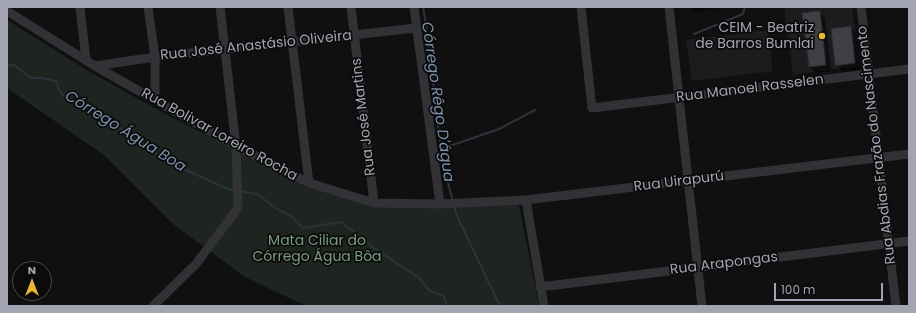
<!DOCTYPE html>
<meta charset="utf-8">
<style>
body{margin:0}
#map{position:relative;width:916px;height:313px;overflow:hidden;background:#101011;font-family:Poppins,sans-serif}
canvas{display:block}
.frame{position:absolute;inset:0;border:8px solid #a2a5b1;pointer-events:none}
.north{position:absolute;left:12px;top:261px;width:40px;height:40px;box-sizing:border-box;background:#0b0b0c;border:1px solid #47494e;border-radius:50%;rotate:0deg;font-size:11px;font-weight:700;line-height:16px;text-align:center;color:#a2a5b1}
.north::after{content:'';display:block;margin:auto;width:14px;height:18px;background:#e7ba32;clip-path:polygon(50% 0,100% 100%,50% 72%,0 100%)}
.scale{position:absolute;left:774px;top:283px;width:109px;height:18px;box-sizing:border-box;border:2px solid #a2a5b1;border-top:0;padding-left:5px;font-size:12px;line-height:14px;white-space:nowrap;color:#a2a5b1;-webkit-text-stroke:3px #0b0b0c;paint-order:stroke}
</style>
<div id="map">
<canvas width="916" height="313"></canvas>
<div class="frame"></div>
<div class="north">N</div>
<div class="scale">100 m</div>
</div>
<script>
const g = document.querySelector('canvas').getContext('2d');
g.lineJoin = 'round';
function fill(path, color) {
  g.fillStyle = color;
  g.fill(path, 'evenodd');
}
function strokePath(path, color, width, dash) {
  g.strokeStyle = color;
  g.lineWidth = width;
  g.lineCap = dash ? 'butt' : 'round';
  g.setLineDash(dash || []);
  g.stroke(path);
}
function write(font, color, halo, rows, align = 'center') {
  g.font = font + ' Poppins,sans-serif';
  g.lineWidth = 3.5;
  g.setLineDash([]);
  g.textBaseline = 'middle';
  g.strokeStyle = halo;
  g.fillStyle = color;
  for (const [text, x, y, turn = 0] of rows) {
    g.save();
    g.translate(x, y);
    g.rotate((+turn || 0) * Math.PI / 180);
    g.textAlign = isNaN(turn) ? turn : align;
    if (halo) g.strokeText(text, 0, 0);
    g.fillText(text, 0, 0);
    g.restore();
  }
}
fill(new Path2D(`
 M784 7H852L860 66 793 75Z
 M768 30 773 71 692 81 686 40Z`), '#1c1c1e');
fill(new Path2D(`
 M7 20 85 69 156 109 309 188 375 207 519 205 539 306H306L245 277 173 224 104 155 7 88Z`), '#1e2520');
fill(new Path2D(`
 M688 7H717V9L693 12Z
 M819 12 825 18 831 71 816 73 809 67Z
 M850 27 856 34 861 69 843 71 836 65Z`), '#0007');
strokePath(new Path2D(`
 M423 7C435 71 434 138 453 201
 M694 34 743 14 745 7
 M7 65H14L31 78H42L56 81 59 90 65 98 81 102 96 111 168 162 228 189 234 190
 M441 149 499 129 535 110
 M241 191 257 194 277 209 291 216 303 228 341 222 378 251 418 277 430 291 444 296 447 306
 M454 205 457 216 500 306`), '#2c333b', 2);
const building = new Path2D(`
 M820 11 826 65 809 67 802 13Z
 M851 26 855 63 835 66 831 29Z`);
fill(building, '#3f4044');
strokePath(building, '#2a2a2d', 1);
strokePath(new Path2D(`
 M80 7 86 60
 M148 7 155 57V100
 M288 7 309 183
 M351 7 374 203
 M414 7 440 204
 M581 7 592 108 909 69
 M669 7 702 306
 M861 7 896 306
 M7 11 95 66 236 146 309 183 374 203 440 204 526 200 909 154
 M95 66 155 57 416 28
 M526 200 544 306
 M540 287 909 241
 M153 306 196 264 238 208 236 146 220 7`), '#313136', 9);
for (const [x, y, r, color] of [
 [822,36,4,"#e7ba32"]
]) {
  const dot = new Path2D();
  dot.arc(x, y, r, 0, 2 * Math.PI);
  g.fillStyle = color;
  g.fill(dot);
  strokePath(dot, '#0b0b0c', 1.5);
}
write('14px', '#a2a5b1', '#0b0b0c', [
 ["CEIM - Beatriz",814,28],
 ["de Barros Bumlai",814,44]
], 'right');
write('14px', '#a2a5b1', '#0b0b0c', [
 ["Rua José Anastásio Oliveira",256,46,-6],
 ["Rua Manoel Rasselen",750,89,-7],
 ["Rua José Martins",364,117,-97],
 ["Rua Bolivar Loreiro Rocha",219,135,29],
 ["Rua Abdias Frazão do Nascimento",877,145,-97],
 ["Rua Uirapurú",679,182,-7],
 ["Rua Arapongas",724,264,-7]
]);
write('14px', '#799c7e', '#0b0b0c', [
 ["Mata Ciliar do",317,241],
 ["Córrego Água Bôa",317,257]
]);
write('italic 15px', '#7a90ab', '#0b0b0c', [
 ["Córrego Rêgo D'água",437,102,82],
 ["Córrego Água Boa",125,132,32]
]);
</script>
